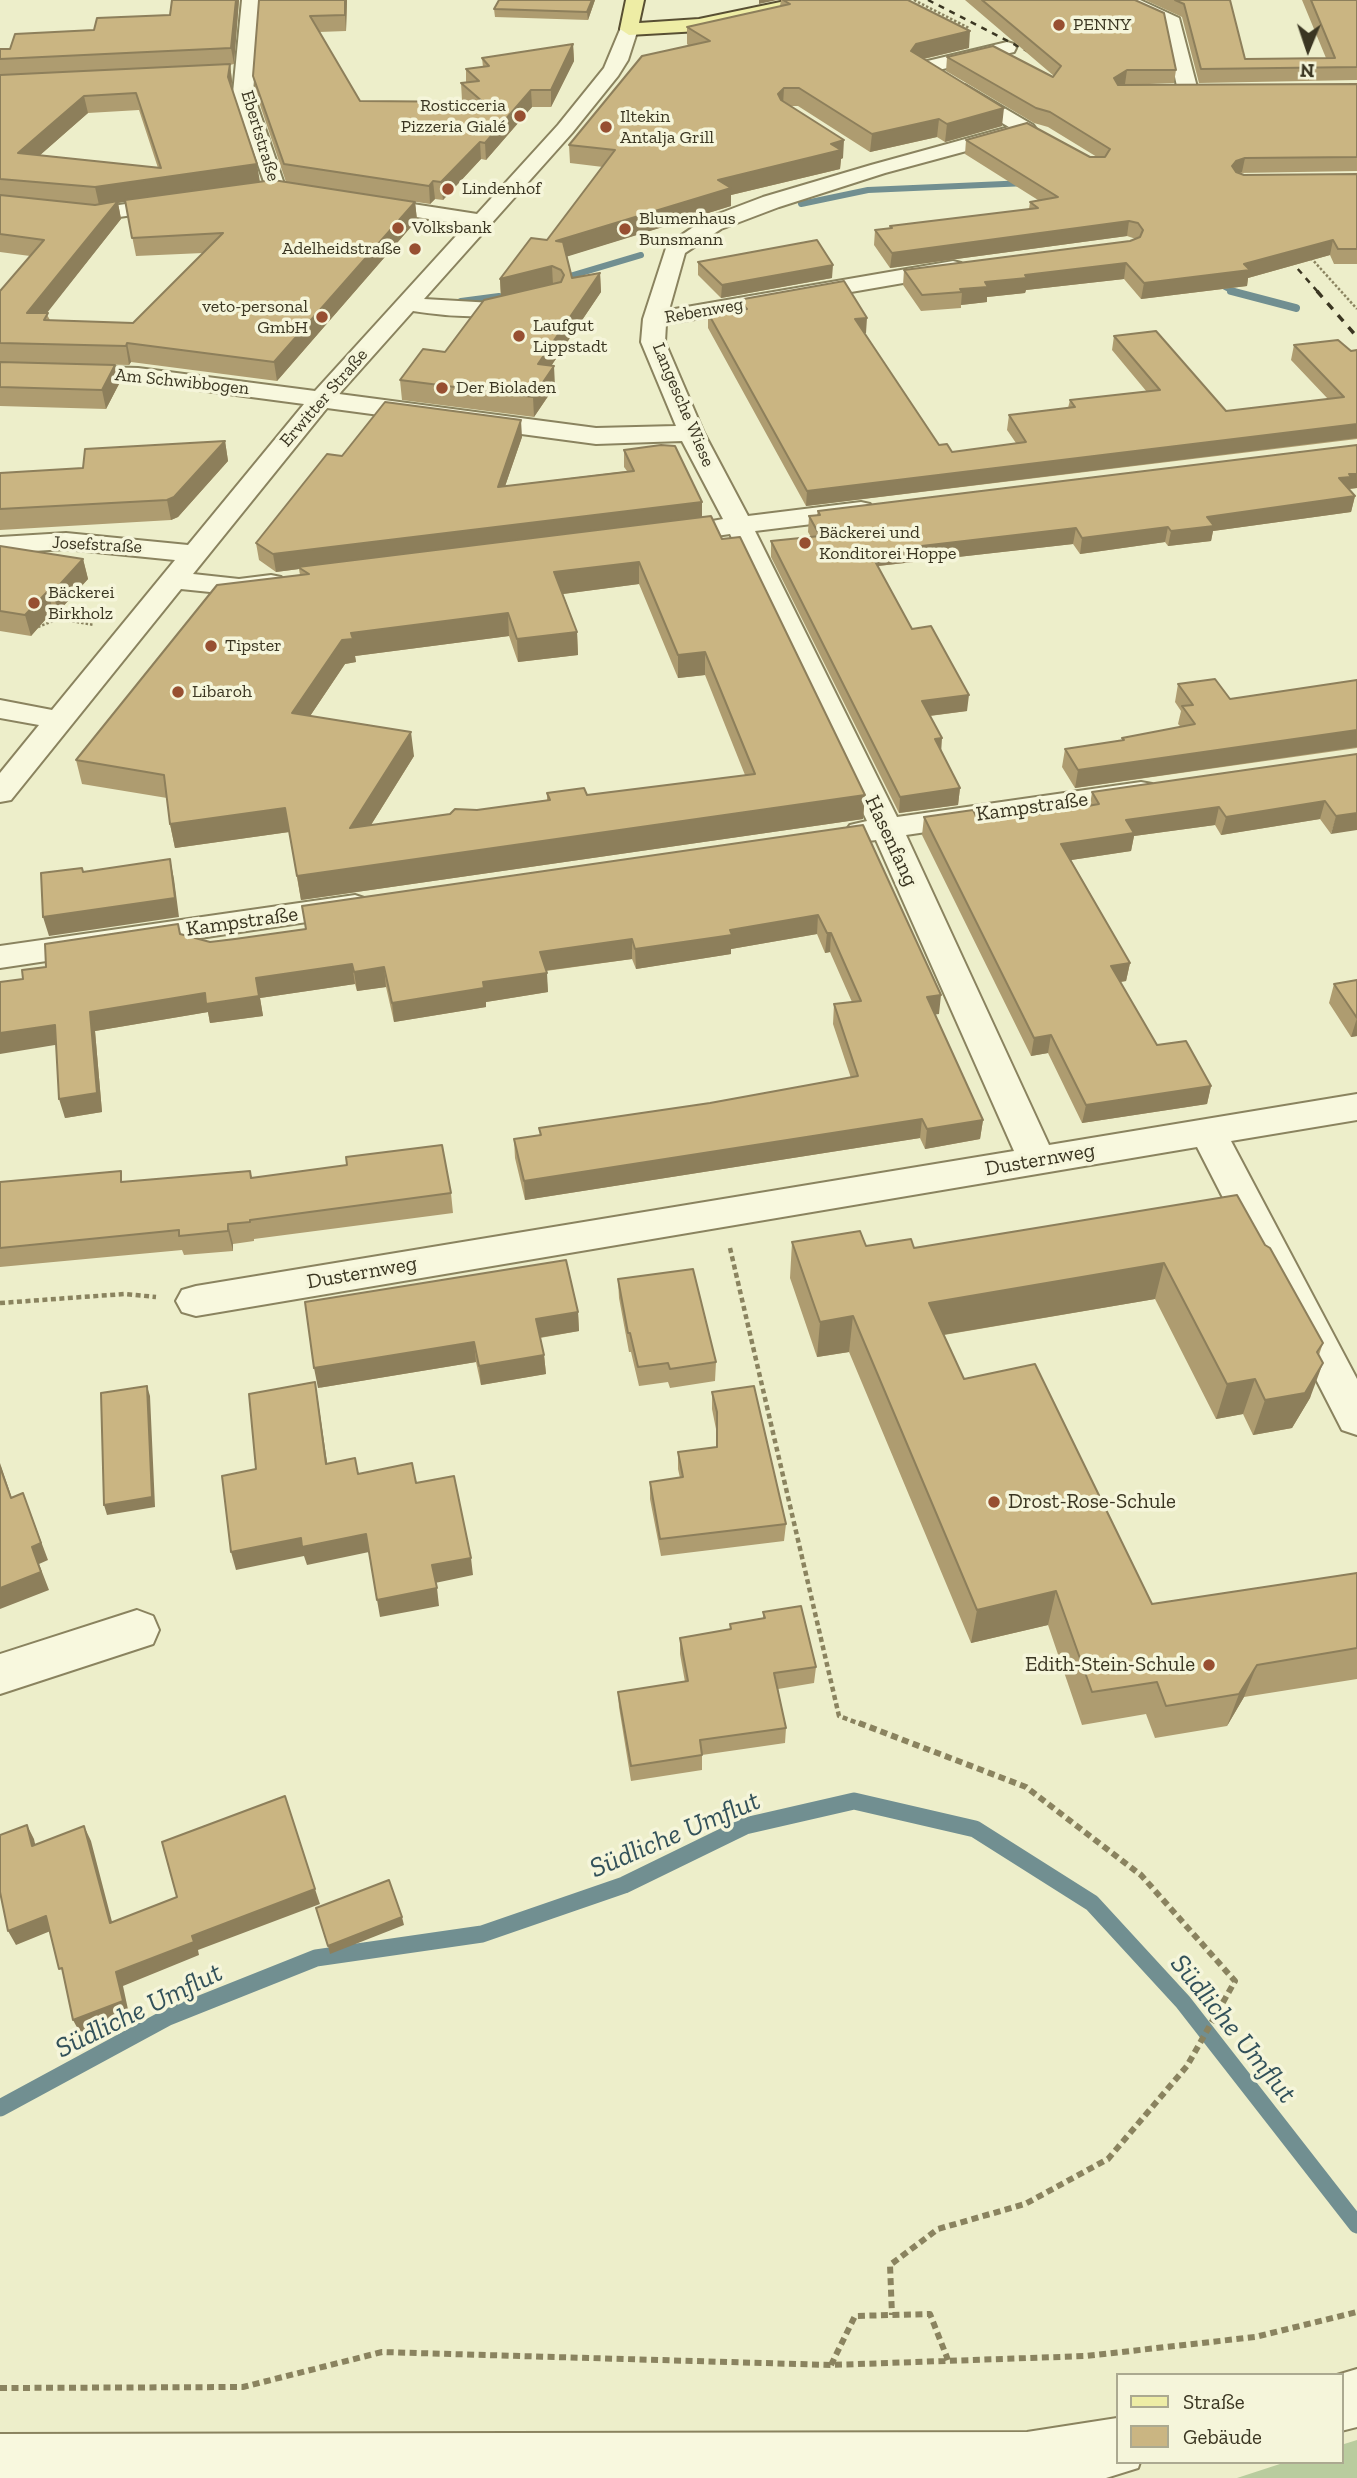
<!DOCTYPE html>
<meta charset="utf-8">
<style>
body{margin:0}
#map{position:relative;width:1357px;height:2478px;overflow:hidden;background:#edeeca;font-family:"Zilla Slab",serif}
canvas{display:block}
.legend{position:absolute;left:1116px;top:2373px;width:228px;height:91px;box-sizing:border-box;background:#f5f5da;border:2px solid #aba990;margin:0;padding:9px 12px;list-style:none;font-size:21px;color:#3b3622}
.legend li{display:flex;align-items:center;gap:14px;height:35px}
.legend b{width:35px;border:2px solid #aba990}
.north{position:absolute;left:1273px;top:14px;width:70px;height:70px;-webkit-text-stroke:5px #f5f5da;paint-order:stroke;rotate:182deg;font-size:19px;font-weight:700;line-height:28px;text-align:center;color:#3b3622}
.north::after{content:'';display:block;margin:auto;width:24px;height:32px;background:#3b3622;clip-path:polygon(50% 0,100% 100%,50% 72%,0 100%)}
</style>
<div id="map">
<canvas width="1357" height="2478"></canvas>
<ul class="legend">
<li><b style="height:9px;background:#eeeda5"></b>Straße</li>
<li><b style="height:19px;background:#cab582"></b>Gebäude</li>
</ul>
<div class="north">N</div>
</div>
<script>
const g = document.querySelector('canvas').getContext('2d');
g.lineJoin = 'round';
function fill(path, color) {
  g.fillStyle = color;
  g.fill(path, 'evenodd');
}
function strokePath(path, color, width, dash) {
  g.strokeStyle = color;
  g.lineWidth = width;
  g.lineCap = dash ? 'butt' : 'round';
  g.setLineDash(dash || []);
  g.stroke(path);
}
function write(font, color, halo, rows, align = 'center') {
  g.font = font + ' "Zilla Slab",serif';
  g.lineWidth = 7;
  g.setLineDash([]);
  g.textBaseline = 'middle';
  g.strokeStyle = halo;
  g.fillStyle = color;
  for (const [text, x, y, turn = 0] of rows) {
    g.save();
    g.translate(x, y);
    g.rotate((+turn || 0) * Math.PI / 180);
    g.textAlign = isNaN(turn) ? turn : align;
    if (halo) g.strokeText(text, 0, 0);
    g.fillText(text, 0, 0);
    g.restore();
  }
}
fill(new Path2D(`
 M1357 2440V2478H1237L1286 2462H1341V2445Z`), '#b9cc9e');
strokePath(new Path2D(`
 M801 204 868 190 1027 183
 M557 280 641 255
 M1212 280 1235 292`), '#718f91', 6);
strokePath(new Path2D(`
 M1231 291 1296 308
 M461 302 499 297`), '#718f91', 8);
strokePath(new Path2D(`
 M0 2108 168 2017 316 1958 482 1934 624 1885 745 1826 854 1801 975 1829 1092 1903 1183 2002 1357 2225`), '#718f91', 17);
const minor = new Path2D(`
 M242 0H260L253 93 284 184 477 214 558 125 604 68 622 25 629 23 638 29 628 60 618 76 572 133 424 299 493 303 527 295 535 297 538 302 535 307C488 319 461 318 413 311L339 394 596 428 676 426 641 342 643 319 667 245 705 219 763 197 871 165 1009 127 951 93 948 89 951 85H965L1033 125 1036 129 1033 133 885 173 779 207 721 229 685 253 669 310 953 261 961 263 964 268 961 273 666 324 665 342 704 433 748 516 861 502 870 504 874 510 870 516 861 518 755 531 897 817 1141 782 1152 784 1157 791 1152 798 1141 800 906 835 1049 1145 1357 1094V1120L1231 1141 1357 1379V1435L1342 1430 1197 1147 196 1316 182 1312 176 1301 182 1290 196 1286 1014 1151 876 840 861 842 850 839 845 832 850 825 867 821 730 534 716 536 707 534 703 528 707 522 723 519 682 441 596 444 327 408 193 574 239 579 271 575 281 577 285 583 281 589 239 595 181 589 11 800 0 802V773L39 725 0 718V700L52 710 175 560 66 549 0 553V537L66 533 188 545 304 404 138 382 0 378V364L138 368 315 391 466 225 268 193 233 93Z
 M1116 0H1140L1179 18 1198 91 1195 95 1188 97 1178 91 1164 25 1119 4Z
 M1007 42 1014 44 1016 48 1014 52 922 74 912 68 915 64Z
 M179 196 187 197 190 202 187 207 99 220 0 210V198L99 208Z
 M355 895 367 899 371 906 367 913 0 968V946Z
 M137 1610 153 1616 159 1630 153 1644 0 1694V1654Z
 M1357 2369V2427L1341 2431V2375H1337Z
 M1117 2418V2462H1140L1138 2468 1106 2478H0V2434L1027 2432Z`);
const major = new Path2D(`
 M626 0H644L639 23 699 19 790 0H824L815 5 699 31 629 35 620 29Z`);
strokePath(minor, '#8a835f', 4);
strokePath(major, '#584f33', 4);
strokePath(new Path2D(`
 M914 0 969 28
 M1311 258 1357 309
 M38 627 58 619 94 625`), '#8a835f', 2.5, [2.5, 2]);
strokePath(new Path2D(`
 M730 1248 839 1716 863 1725
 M0 1303 124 1294 156 1297`), '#8a835f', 4.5, [5, 3.5]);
strokePath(new Path2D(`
 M859 1723 1026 1787 1141 1875 1235 1981 1187 2066 1108 2159 1025 2204 938 2229 890 2265 892 2315
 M831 2365 855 2316 930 2314 948 2360
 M0 2388 243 2387 382 2352 831 2365 1086 2356 1255 2337 1357 2312`), '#8a835f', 6, [7, 4.5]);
fill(minor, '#f8f8de');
fill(major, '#eeeda5');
strokePath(new Path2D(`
 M928 0 1037 56
 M1282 251 1318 292`), '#3b3622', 2.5, [6, 6]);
strokePath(new Path2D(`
 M1317 291 1357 337`), '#3b3622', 3.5, [8, 8]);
fill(new Path2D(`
 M172 0H239L234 64 230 65 232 81 231 87 259 182 415 202 417 220 277 381 131 362 129 365 87 364 115 365 119 384 106 409 0 406V291L30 256 0 252V49H10L94 30 170 15ZM139 110 158 168 40 155 88 113ZM125 201 136 256 203 253 133 323 50 320 46 313 121 219 118 203Z
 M259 0H347L346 31 319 32 360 101 465 102 462 100 461 83 466 82V69L483 67 482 58 573 44 574 61 551 107H532L486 160 481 159 443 200 435 199 430 204 286 182 256 93 253 76Z
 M595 0 588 20 495 17 494 9Z
 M781 0H908L969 48 924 59 1002 126 945 142 937 137 870 152 798 106H790L843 158 841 159 840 169 731 195V206L567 256 572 278 600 273 601 292 551 366 555 386 534 417 402 400 400 380 445 352 501 296 500 279 547 240 603 167 570 163 569 145 689 46 687 44V27L780 6Z
 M965 0H1135L1176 70 1174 83 1125 85 1357 84V171L1239 173 1244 175 1357 174V264H1334L1330 255 1248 278 1247 286 1141 299 1124 279 1026 290 1025 293 987 297V302L961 305V308L921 311 903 285 904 270 1130 241 1136 239 1127 236 890 268 874 245 875 230 890 229V226L1029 209 1030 202 1038 200 965 154 966 140 1097 157 1048 127 1034 123 946 71 947 57 1053 77 1054 76Z
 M1145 0H1230L1245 59 1326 58 1302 0H1357V80L1199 83 1182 17Z
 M698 262 832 278 721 298 698 275Z
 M738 300 866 333H864L939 445 952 452 1016 443 1007 430 1009 415 1068 408 1070 400 1147 392 1112 350 1114 336 1226 411 1328 399 1291 360 1294 345 1351 351 1357 350V439L806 506 708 328V313L738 310Z
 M522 437 505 486 627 471 624 467V450L702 502V517L722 539 865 795 863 819 301 900 289 832 175 848 170 824 167 798 82 784 76 760 300 575 299 569 276 572 259 560 256 543 342 456ZM639 584 678 678 705 675 745 775 587 795 547 793V800L371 825 414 756 310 716 345 664 356 662 355 656 509 636 518 662 578 655 577 632 563 594Z
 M225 441 228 461 178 517 171 520 0 530V473L83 468Z
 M1357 445V488L1349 489 1355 496 1351 512 1213 531 1211 541 1168 546 1165 542 1080 554 1073 544 878 566 912 629 967 711 930 716 941 751 960 788 958 805 899 813 771 557V541L811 537 808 532 809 516 817 515 818 511Z
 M0 546 83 559 88 579 58 612 53 611 31 636 0 631Z
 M1357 680V748L1075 788 1062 767 1065 749 1122 741V738L1181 727 1178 724 1181 711 1175 702 1178 684 1230 699Z
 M1357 754 1331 834 1320 819 1221 835 1215 825 1134 836 1131 851 1071 860 1130 963 1126 981 1120 982 1157 1045 1211 1086 1207 1104 1082 1123 1048 1053 1031 1056 922 835 924 817 979 822 1090 805 1092 792Z
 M863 825 939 1014H935L983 1120 980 1139 925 1149 920 1138 525 1200 515 1158 514 1139 540 1135 539 1128 710 1103 851 1078 833 1024 834 1004 852 1002 830 952 825 953 817 934 731 949V954L636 969 632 959 546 971 548 992 486 1002V1007L394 1022 386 987 357 991 355 984 260 998 263 1016 210 1023 208 1012 95 1031 102 1112 65 1118 56 1045 23 979 46 967 178 924 181 935 210 942 306 929Z
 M1357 980V1036L1351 1037 1329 1003 1334 984Z
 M250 1171 252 1178 451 1193 453 1213 254 1239V1241L233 1244V1251L184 1255 182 1250 0 1267V1182H125Z
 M792 1242 914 1248 1265 1245 1323 1343 1319 1355 1310 1398 1292 1428 1253 1435 1243 1414 1216 1419 1155 1299 944 1335 964 1379 1152 1604 1357 1573V1679L1244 1697 1227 1726 1155 1738 1146 1714 1082 1725 1048 1625 971 1643 849 1352 817 1357 790 1278Z
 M618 1279 716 1362 715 1381 670 1388 668 1382 639 1386 631 1352H629L619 1298Z
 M578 1312 579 1331 540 1338 544 1355 546 1374 481 1385 476 1362 318 1388Z
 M712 1392 786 1524 784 1541 661 1556 650 1499V1482L680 1478 678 1469V1452L717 1447 716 1429 712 1409Z
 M763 1612 816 1667 814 1683 778 1689 786 1728 785 1743 702 1755V1770L631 1781 619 1707 618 1692 685 1682 680 1654V1638L730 1629V1624L763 1618Z`), '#ae9c70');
fill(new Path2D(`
 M236 0H239L234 64 231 48Z
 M345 0H347L346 31 345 15Z
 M592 0H595L588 20 587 12Z
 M759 0H777L759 4Z
 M970 31 969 48 914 61 911 51 916 44Z
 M573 44 574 61 551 107V90Z
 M230 64 232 81 231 94 228 77Z
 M1127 70 1125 84 1112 92 1114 78Z
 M784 88 783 105 778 94Z
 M531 90 532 107 486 160 485 143Z
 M84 96 88 113 22 171 18 153Z
 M1004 108 1002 126 945 142 947 124Z
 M939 119 937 137 870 152 872 134Z
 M844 140 843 158 841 159 840 169 731 195V206L556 260V241L718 180 831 144Z
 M480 142 481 159 443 200 441 182Z
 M1245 158 1242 172 1233 175 1232 166 1236 161Z
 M257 164 260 182 118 203 121 219 32 332 27 313 99 205 95 187Z
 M433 181 435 199 430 204 429 186Z
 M415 202 417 220 277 381 274 362Z
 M1129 221 1127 236 890 268 892 253Z
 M1333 240 1330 255 1248 278 1247 286 1141 299 1144 283 1244 264Z
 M1126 263 1124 279 1026 290 1025 293 987 297V302L961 305 962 292 960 289 985 282 1025 275Z
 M833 265 832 278 721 298 722 285Z
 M552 266 553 285 501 298 500 279Z
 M600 273 601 292 539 384 538 364Z
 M867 318 866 333 855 334V319Z
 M127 343 131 362 129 365 126 346Z
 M115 365 119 384 106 409 102 390Z
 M554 366 555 386 534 417 533 397Z
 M521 420 522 437 499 504 498 487Z
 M1357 424V438L806 506 807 491Z
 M225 441 228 461 178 517 171 520 167 500Z
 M1349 474H1357V488L1348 489 1339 478Z
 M1355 496 1351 512 1213 531 1211 541 1168 546 1171 531 1207 517Z
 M702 502V519L298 567 299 569 276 572 273 554Z
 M1168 527 1165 542 1080 554 1082 538Z
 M1076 528 1073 544 869 567 870 552Z
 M83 559 88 579 58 612 53 592Z
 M639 562V584L555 595 554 572Z
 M48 591 53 611 31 636 25 615Z
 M508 613 509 636 355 656 356 662 345 664 296 737 292 713 342 640 351 633Z
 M577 632 578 655 518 662 517 639Z
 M705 652V675L678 678V655Z
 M969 695 967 711 920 717 922 701Z
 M1357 730V747L1075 788 1078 770Z
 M411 732 414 756 354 852 350 828Z
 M942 738 941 754 935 739Z
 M960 788 958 805 899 813 900 797Z
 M865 795 863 819 301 900 297 876Z
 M1325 801 1320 819 1221 835 1226 817Z
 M1219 807 1215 825 1134 836 1131 851 1058 862 1061 844 1126 820Z
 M285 808 289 832 175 848 170 824Z
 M1357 813V830L1331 834 1336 816Z
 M170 859 174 879 179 917 49 936 43 917Z
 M818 915 817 934 731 949V954L636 969 635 949 730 930Z
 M827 933H831L830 952 825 953Z
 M632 939V959L542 971 540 952Z
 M1130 963 1126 981 1107 984 1111 966Z
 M352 964 355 984 260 998 263 1016 210 1023 208 1012 95 1031 102 1112 65 1118 59 1099 90 1012 256 978Z
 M384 967 386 987 357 991 354 972Z
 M547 973 548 992 486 1002V1007L394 1022 392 1003 483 982Z
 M941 995 939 1014 925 1016 927 997Z
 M1357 1018V1036L1351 1037Z
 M55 1025 61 1044 0 1054V1033Z
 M1051 1035 1048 1053 1031 1056 1034 1038Z
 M1211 1086 1207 1104 1082 1123 1086 1105Z
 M922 1119 920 1138 525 1200 524 1181Z
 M983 1120 980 1139 925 1149 927 1129Z
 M228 1224 233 1244V1251L228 1231Z
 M1164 1263 1155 1299 924 1338 929 1303Z
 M578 1312 579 1331 537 1338 536 1319Z
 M853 1316 849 1352 817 1357 820 1322Z
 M474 1342 476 1362 318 1388 314 1368Z
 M544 1355 546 1374 481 1385 479 1366Z
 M1323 1363 1310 1398 1292 1428 1253 1435 1265 1400Z
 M1255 1379 1243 1414 1216 1419 1227 1384Z
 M315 1382 318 1401 330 1482 326 1464Z
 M147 1386 150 1396 155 1507 107 1515 104 1505Z
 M0 1463 18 1516 11 1498 0 1467Z
 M23 1493 48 1560 39 1564 49 1590 0 1609V1588L32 1547Z
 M366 1534 369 1552 307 1565 304 1556 236 1570 231 1552 301 1538Z
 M471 1558 473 1575 435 1583 432 1565Z
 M437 1588 439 1606 380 1617 377 1600Z
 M1056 1591 1048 1625 971 1643 977 1610Z
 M1257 1665 1244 1697 1227 1726 1239 1694Z
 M27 1825 34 1839 39 1861 32 1846Z
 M84 1826 91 1841 116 1937 110 1923Z
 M315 1889 320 1904 198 1950 199 1955 123 1986 129 2014 80 2033 73 2020 116 1972 192 1936Z
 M46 1916 53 1930 16 1945 8 1931Z
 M402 1917 404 1925 330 1954 328 1946Z`), '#8d7f5b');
const building = new Path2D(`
 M172 0H236L231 48 0 59V49H10L15 34 94 30 97 18 170 15Z
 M259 0H345V15L310 16 360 101 483 102 461 83 479 81 466 69 489 66 482 58 573 44 551 90H531L485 143 480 142 441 182 433 181 429 186 284 164 253 76Z
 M499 0H592L587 12 494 9Z
 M783 0H908L970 31 916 44 911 51 1004 108 947 124 939 119 872 134 799 88H784L778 94 781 100 844 140 831 144 841 150 718 180 731 188 556 241 563 242 572 278 600 273 538 364 554 366 533 397 400 380 423 349 445 352 484 300 561 282 564 275 561 270 552 266 500 279 531 238 547 240 615 150 569 145 642 56 710 41 687 27 790 4Z
 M982 0H1135L1164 13 1176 70H1127L1114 78 1118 85 1357 84V157L1245 158 1236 161 1232 166 1236 172 1244 175 1357 174V249H1338L1333 240 1244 264 1250 270 1144 283 1126 263 1025 275 1027 278 985 282 988 287 960 289 962 292 922 295 904 270 1130 241 1140 237 1143 230 1138 223 1129 221 892 253 875 230 892 228 890 226 1038 208 1030 202 1058 197 966 140 1027 123 1090 157H1105L1110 149 1050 112 1036 108 947 57 993 46 1053 77 1061 66Z
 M1175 0H1230L1245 59 1335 58 1311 0H1357V67L1201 69 1184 4Z
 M230 64 228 77 257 164 95 187 0 179V75ZM136 93 161 168 18 153 84 96Z
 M273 180 415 202 274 362 127 343 126 346 0 343V291L44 240 0 234V195L95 205 118 201 27 313H48L44 320 133 323 223 233 132 238 125 200Z
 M817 240 833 265 722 285 698 262Z
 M844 281 867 318 855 319 939 445 947 444 952 452 1026 442 1009 415 1075 407 1070 400 1160 390 1114 336 1156 331 1226 411 1344 397 1294 345 1338 340 1351 351 1357 350V424L807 491 708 313 747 309 738 300Z
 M0 362 115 365 102 390 0 387Z
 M385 402 521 420 498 487 634 471 624 450 661 445 675 446 702 502 273 554 256 543 327 454 342 456Z
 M225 441 174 497 167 500 0 509V473L83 468 85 449Z
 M1357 445V474H1349L1351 477 1339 478 1355 496 1207 517 1214 526 1171 531 1168 527 1082 538 1076 528 870 552 912 629 931 626 969 695 922 701 942 738 935 739 960 788 900 797 771 541 820 536 809 516 820 515 818 511Z
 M711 516 722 539 740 537 865 795 297 876 285 808 170 824 164 775 76 760 217 585 309 574 298 567ZM639 562 678 655 705 652 755 774 587 795 584 788 547 793 550 800 477 810 455 809 450 814 350 828 411 732 292 713 342 640 353 639 351 633 508 613 517 639 577 632 554 572Z
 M0 546 83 559 53 592 48 591 25 615 0 611Z
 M1215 679 1230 699 1357 680V730L1078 770 1065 749 1124 740 1122 738 1195 724 1182 706 1193 705 1178 684Z
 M1357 754V813L1336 816 1325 801 1226 817 1219 807 1126 820 1134 833 1061 844 1130 963 1111 966 1157 1045 1186 1041 1211 1086 1086 1105 1051 1035 1034 1038 924 817 973 810 979 822 1071 809 1099 804 1092 792Z
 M863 825 941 995 927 997 983 1120 927 1129 922 1119 524 1181 514 1139 541 1135 539 1128 710 1103 858 1076 834 1004 861 1001 831 933H827L818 915 730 930 732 935 635 949 632 939 540 952 547 973 483 982 484 988 392 1003 384 967 354 972 352 964 256 978 259 996 206 1004 205 993 90 1012 97 1093 59 1099 55 1025 0 1033V982L23 979 22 970 46 967 45 944 178 924 180 934 210 942 235 939 306 929 302 906Z
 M170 859 175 898 43 917 41 873 82 868 83 872Z
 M1357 980V1018L1334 984Z
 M442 1145 451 1193 250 1220V1222L228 1224V1231L179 1236V1230L0 1248V1182L121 1171V1182L250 1171 251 1178 347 1165 346 1157Z
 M1237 1195 1265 1245 1270 1248 1323 1343 1317 1352 1323 1363 1305 1393 1265 1400 1255 1379 1227 1384 1164 1263 929 1303 964 1379 1035 1364 1152 1604 1357 1573V1648L1257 1665 1239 1694 1166 1706 1157 1682 1092 1692 1056 1591 977 1610 853 1316 820 1322 792 1242 860 1231 866 1246 911 1239 914 1248Z
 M566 1260 578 1312 536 1319 544 1355 479 1366 474 1342 314 1368 305 1302Z
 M693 1269 716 1362 670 1369 668 1363 638 1367 630 1333H628L618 1279Z
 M315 1382 326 1464 355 1458 358 1474 412 1463 416 1483 454 1476 471 1558 432 1565 437 1588 377 1600 366 1534 302 1547 301 1538 231 1552 222 1476 256 1469 249 1394Z
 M147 1386 152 1497 104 1505 101 1393Z
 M754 1386 786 1524 660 1539 650 1482 683 1477 678 1452 717 1447V1412L712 1392Z
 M0 1467 11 1498 23 1493 41 1543 32 1547 41 1572 0 1588Z
 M801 1606 816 1667 774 1673 786 1728 700 1740 702 1755 631 1766 618 1692 688 1681 680 1638 731 1629 730 1624 765 1618 763 1612Z
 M285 1796 315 1889 192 1936 194 1942 116 1972 123 2001 73 2020 62 1968 59 1969 46 1916 8 1931 0 1892V1835L27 1825 32 1846 84 1826 110 1923 177 1897 162 1842Z
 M389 1880 402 1917 328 1946 316 1908Z`);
fill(building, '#cab582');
strokePath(building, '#8d7f5b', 2);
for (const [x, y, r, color] of [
 [1059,25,7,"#974f31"],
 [520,116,7,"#974f31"],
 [606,127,7,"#974f31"],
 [448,189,7,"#974f31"],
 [398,228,7,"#974f31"],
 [625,229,7,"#974f31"],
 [415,249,7,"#974f31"],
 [322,317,7,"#974f31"],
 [519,336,7,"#974f31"],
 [442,388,7,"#974f31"],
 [805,543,7,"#974f31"],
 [34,603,7,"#974f31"],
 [211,646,7,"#974f31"],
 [178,692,7,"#974f31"],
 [994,1502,7,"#974f31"],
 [1209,1665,7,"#974f31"]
]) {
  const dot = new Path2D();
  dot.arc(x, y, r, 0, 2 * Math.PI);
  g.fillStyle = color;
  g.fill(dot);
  strokePath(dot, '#f5f5da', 2.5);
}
write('18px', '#3b3622', '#f5f5da', [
 ["PENNY",1073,25],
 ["Rosticceria",506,106,"right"],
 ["Pizzeria Gialé",506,127,"right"],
 ["Iltekin",620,117],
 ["Antalja Grill",620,138],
 ["Lindenhof",462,189],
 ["Blumenhaus",639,219],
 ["Bunsmann",639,240],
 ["Volksbank",412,228],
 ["Adelheidstraße",401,249,"right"],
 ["veto-personal",308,307,"right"],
 ["GmbH",308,328,"right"],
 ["Laufgut",533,326],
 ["Lippstadt",533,347],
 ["Der Bioladen",456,388],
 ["Bäckerei und",819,533],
 ["Konditorei Hoppe",819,554],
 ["Bäckerei",48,593],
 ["Birkholz",48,614],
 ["Tipster",225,646],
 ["Libaroh",192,692]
], 'left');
write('18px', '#3b3622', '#f5f5da', [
 ["Ebertstraße",260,136,73],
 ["Rebenweg",704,311,-10],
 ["Am Schwibbogen",182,382,6],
 ["Erwitter Straße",324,398,-49],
 ["Langesche Wiese",683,405,67],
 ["Josefstraße",97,545,3]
]);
write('21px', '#3b3622', '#f5f5da', [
 ["Kampstraße",1032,807,-8],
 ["Hasenfang",891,841,65],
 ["Kampstraße",242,922,-8],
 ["Dusternweg",1040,1160,-10],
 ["Dusternweg",362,1273,-10]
]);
write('21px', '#3b3622', '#f5f5da', [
 ["Drost-Rose-Schule",1008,1502],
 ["Edith-Stein-Schule",1195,1665,"right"]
], 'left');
write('italic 28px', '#32515a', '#f5f5da', [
 ["Südliche Umflut",675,1835,-23],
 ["Südliche Umflut",139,2011,-26],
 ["Südliche Umflut",1233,2029,51]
]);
</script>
